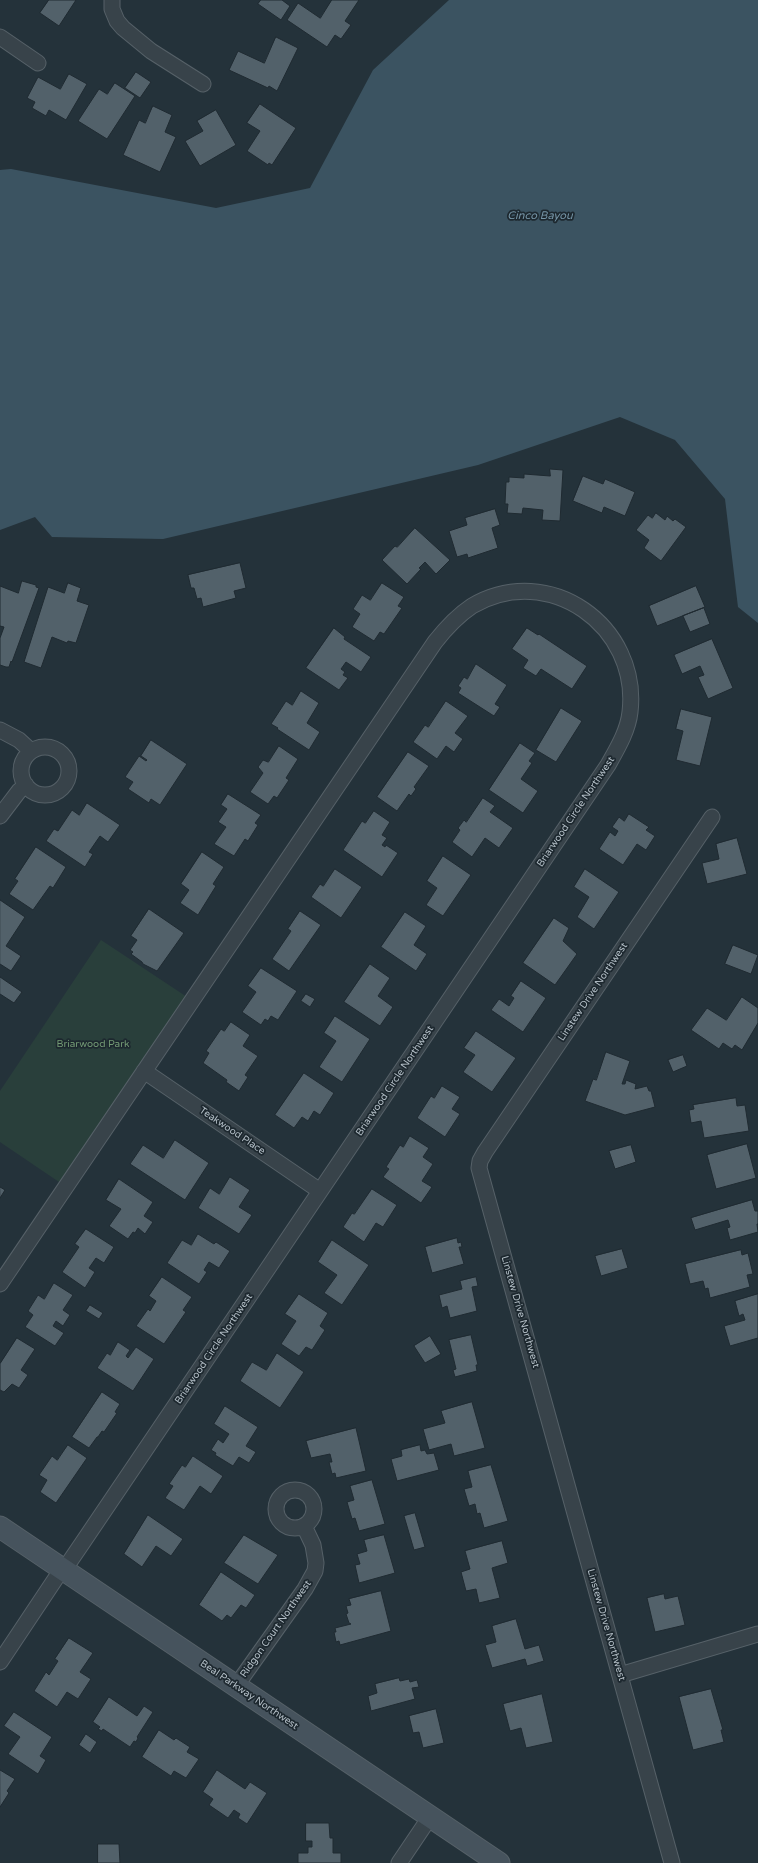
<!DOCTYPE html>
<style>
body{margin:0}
canvas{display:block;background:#24323a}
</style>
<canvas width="758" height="1863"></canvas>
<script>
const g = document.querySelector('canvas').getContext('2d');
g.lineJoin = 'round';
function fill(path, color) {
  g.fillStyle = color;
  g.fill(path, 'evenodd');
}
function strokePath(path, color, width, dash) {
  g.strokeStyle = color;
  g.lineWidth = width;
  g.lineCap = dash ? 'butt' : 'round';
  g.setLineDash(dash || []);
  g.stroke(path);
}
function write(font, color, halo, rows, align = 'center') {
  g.font = font + ' "Varela Round",sans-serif';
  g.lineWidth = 3.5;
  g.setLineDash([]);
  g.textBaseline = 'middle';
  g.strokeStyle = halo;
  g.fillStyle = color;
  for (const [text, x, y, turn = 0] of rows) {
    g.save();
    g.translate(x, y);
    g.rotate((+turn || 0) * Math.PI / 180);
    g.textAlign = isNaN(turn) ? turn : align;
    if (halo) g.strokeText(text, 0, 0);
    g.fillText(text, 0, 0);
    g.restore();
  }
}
fill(new Path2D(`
 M101 940 187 997 62 1184 0 1142V1091Z`), '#293f3b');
fill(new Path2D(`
 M449 0H758V623L738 607 725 499 675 440 620 417 478 465 163 539 52 537 35 517 0 530V170L11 169 216 208 310 188 373 70Z`), '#3b5361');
const building = new Path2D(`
 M49 0H76L59 26 40 13Z
 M261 0H282L290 6 281 20 258 4Z
 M332 0H359L345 21 351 25 341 39 335 35 327 47 287 20 298 3 320 18Z
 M276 37 298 48 277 91 269 86 268 88 229 70 238 51 264 63Z
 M136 72 151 82 140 98 125 88Z
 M69 74 87 84 66 120 49 110 46 116 32 108 35 102 27 98 38 77 60 89Z
 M115 83 135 96 107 139 78 121 99 89 107 94Z
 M260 104 296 128 272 165 269 163 268 165 247 151 260 131 247 123Z
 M153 106 172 115 165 132 176 137 160 172 123 155 139 120 145 123Z
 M216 110 236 145 200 166 185 141 203 131 197 121Z
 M550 469 563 470 560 521 542 520 543 510 523 508 522 514 507 513 508 504H505L506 482H509V477L524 478V474L550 476Z
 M583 476 603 484 605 479 635 492 625 516 604 507 602 513 573 501Z
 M495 509 500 525 492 528 498 548 468 558 467 554 457 557 449 531 467 525 465 518Z
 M656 513 665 520 667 516 673 521 675 519 686 527 661 561 644 548 649 540 636 530 648 515 652 518Z
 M415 528 450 560 436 574 425 562 419 568 421 569 407 584 382 560 395 546 397 547Z
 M240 563 246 588 234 591 236 598 203 607 201 598 197 599 194 588H191L188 575Z
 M22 581 36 585V587L39 588 12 662 11 661 9 667H6L0 665V638L4 627 0 626V627V586L18 593Z
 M68 583 81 588 77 601 89 605 76 643 68 641 67 643 52 637 41 668 24 662 48 587 64 593Z
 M382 583 404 597 398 606 402 608 384 634 380 632 374 641 352 627 360 614 353 609 362 595 370 600Z
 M696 586 705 607 657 626 649 606Z
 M704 608 710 624 690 632 683 616Z
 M334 628 345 637 344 639 371 657 361 672 346 662 341 669 345 672 343 675 348 678 339 690 306 668Z
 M527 628 538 635 539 634 587 666 572 689 541 669 536 676 523 668 528 660 512 649Z
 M712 639 733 688 708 699 698 677 704 675 700 666 682 674 674 655Z
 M476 664 507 685 495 704 500 707 494 716 458 693 461 688 458 686 464 677 467 679Z
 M301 691 319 703 307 723 320 732 309 750 277 729 278 728 271 724 286 701 292 705Z
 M446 701 468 716 455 733 463 739 454 752 446 746 437 759 413 742 425 725 428 727Z
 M561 708 582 721 556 762 536 750Z
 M681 709 712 717 700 766 676 760 683 731 676 729Z
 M151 740 187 764 160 805 151 799 149 803 128 789 133 782 125 777 139 756 146 761 147 760 141 756Z
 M520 743 535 753 529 761 532 763 521 779 538 791 523 813 489 790Z
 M279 746 298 759 286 778 289 780 277 798 274 796 268 804 250 792 263 773 258 767 263 760 268 762Z
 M408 752 429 766 414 787 416 789 411 796 409 794 397 811 377 797Z
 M228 794 261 815 255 823 258 825 248 841 245 839 234 856 214 844 226 827 218 822 227 809 221 805Z
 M483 798 495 806 490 812 513 828 499 848 485 838 472 857 452 842 460 830 458 828 464 820 466 822Z
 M87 803 120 825 108 842 100 836 89 852 93 854 85 867 46 841 54 829 58 831 72 810 79 815Z
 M374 811 390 822 382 835 387 838 382 845 385 847 386 845 398 853 382 877 343 850 362 821 365 823Z
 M629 814 649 827 646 830 655 836 646 850 637 844 623 865 599 849 610 832 615 836 618 831 612 827 619 817 624 821Z
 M737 838 747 874 707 884 702 863 719 859 716 844Z
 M36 847 66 867 53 888 50 886 33 910 9 894 18 881 15 879Z
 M202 852 224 867 213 884 216 886 198 915 180 903 189 890 181 884Z
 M443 856 471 875 443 916 426 905 437 888 427 881Z
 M335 869 362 887 341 918 311 897 320 884 323 886Z
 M585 869 619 892 594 929 577 917 589 897 574 887Z
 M0 900 25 917 6 946 21 956 11 971 0 964Z
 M149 909 184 933 157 971 143 964 142 962 131 954 133 952 130 950 137 940 131 936Z
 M300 911 321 925 289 971 272 959 291 931 288 929Z
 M405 912 426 926 414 945 427 954 416 971 381 947Z
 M554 918 569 928 563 941 577 954 555 985 523 963Z
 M733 945 758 955 751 974 725 964Z
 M370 964 390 978 378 996 393 1007 380 1026 344 1002Z
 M261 968 297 991 278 1020 271 1016 268 1021 265 1019 261 1025 242 1012 256 992 248 986Z
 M0 977 22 992 14 1003 0 994Z
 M521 981 546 998 523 1032 491 1010 499 999 509 1006 514 998 511 996Z
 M306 994 315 999 310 1007 301 1001Z
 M742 997 758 1008V1023L742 1050 735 1045 732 1049 723 1043 719 1049 691 1030 707 1008 726 1020Z
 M335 1016 370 1039 342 1082 319 1067 336 1041 324 1033Z
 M231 1022 250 1035 243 1046 258 1056 245 1075 248 1077 239 1091 226 1082 227 1080 203 1063 209 1053 206 1051 221 1029 224 1031Z
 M476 1031 516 1058 492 1092 463 1072 475 1055 464 1048Z
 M606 1052 630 1061 622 1084H625L626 1080 636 1084 635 1089 647 1086 649 1091H651L655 1107 625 1115 585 1101 593 1079 596 1080Z
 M683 1055 687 1066 673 1072 668 1060Z
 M304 1073 334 1093 320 1115 314 1111 308 1121 302 1117 294 1128 275 1115Z
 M442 1086 460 1097 452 1109 460 1114 445 1137 417 1118 431 1096 434 1098Z
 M736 1098 737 1106 745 1105 749 1131 704 1138 701 1121 691 1123 689 1110 694 1109 693 1105Z
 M410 1136 429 1148 423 1157 433 1164 422 1181 432 1187 421 1203 383 1177 389 1169 386 1167 400 1145 403 1147Z
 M175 1140 209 1163 185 1200 130 1164 143 1145 163 1158Z
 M747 1144 756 1178 716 1189 707 1155Z
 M631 1145 636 1162 615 1169 609 1151Z
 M230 1177 250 1190 239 1207 252 1215 239 1234 198 1208 210 1188 219 1194Z
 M119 1179 153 1202 144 1216 153 1222 145 1234 138 1228 135 1233 133 1232 128 1239 109 1226 121 1209 106 1200Z
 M0 1187 5 1190 0 1198Z
 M372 1189 397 1205 383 1227 376 1223 364 1242 343 1227 352 1213 354 1214Z
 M752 1200 755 1211H758V1224H757L758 1232 730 1240 727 1228 730 1227 728 1220 695 1230 691 1218Z
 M86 1229 114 1247 104 1263 96 1258 89 1268 95 1272 85 1288 62 1272 79 1247 75 1244Z
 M198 1234 214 1244 216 1242 230 1251 219 1268 209 1262 204 1270 207 1272 199 1284 167 1263 182 1240 191 1245Z
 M457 1238 458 1243 461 1242 462 1247H459L464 1264 432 1273 425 1247Z
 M332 1240 369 1265 342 1305 324 1293 337 1275 318 1262Z
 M622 1249 628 1268 601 1276 595 1256Z
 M741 1250 742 1255 748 1253 753 1274 747 1275 750 1287 710 1298 708 1288 705 1289 703 1281 690 1284 685 1264Z
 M162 1277 192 1297 183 1310 186 1312 164 1344 136 1326 148 1309 150 1311 156 1301 149 1296Z
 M476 1277 478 1286 472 1287 477 1311 450 1318 447 1306 442 1308 439 1295 462 1289 460 1281Z
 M54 1283 73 1295 63 1310 70 1315 63 1326 56 1321 53 1326 64 1333 55 1346 25 1327 33 1315 28 1311 38 1295 44 1299Z
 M299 1294 328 1313 320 1326 325 1330 312 1350 306 1347 299 1356 281 1344 296 1321 285 1314Z
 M758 1294V1338L730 1346 724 1326 745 1320 743 1314 739 1316 735 1301Z
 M90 1305 103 1313 99 1319 86 1311Z
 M471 1335 478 1365H476L477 1371 455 1377 453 1370 456 1369 449 1340Z
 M430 1336 441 1354 425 1363 414 1346Z
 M17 1338 35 1349 21 1370 28 1375 19 1388 12 1384 4 1392 0 1390V1364Z
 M118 1342 130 1350 126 1356 128 1358 136 1347 154 1359 133 1391 97 1368 107 1353 110 1355Z
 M277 1353 304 1372 280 1408 240 1381 252 1362 266 1370Z
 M102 1392 120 1404 115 1412 117 1413 104 1432 102 1431 98 1437H97L89 1448 72 1437Z
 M472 1402 485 1448 454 1456 451 1444 429 1450 423 1429 445 1423 441 1411Z
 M225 1406 258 1427 246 1446 256 1452 249 1463 239 1457 233 1466 215 1455 216 1453 211 1450 218 1439 223 1443 229 1434 214 1424Z
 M356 1428 366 1471 336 1478 335 1473 332 1474 329 1462H332L330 1454 311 1458 306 1441Z
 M68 1445 87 1458 56 1503 40 1492 47 1480 39 1475 52 1456 57 1460Z
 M420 1445 421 1451 425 1450 427 1454 434 1453 439 1470 397 1481 391 1459 402 1456 401 1450Z
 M193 1456 223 1476 211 1494 200 1486 184 1510 165 1498 173 1486 169 1484 182 1465 185 1467Z
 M491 1465 508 1521 484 1528 480 1513 477 1514 475 1504 469 1506 464 1489 472 1487 468 1471Z
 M372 1480 385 1524 359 1531 355 1518 352 1519 347 1502 354 1500 350 1486Z
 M415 1513 425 1547 414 1550 404 1516Z
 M148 1515 183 1539 171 1556 156 1546 142 1567 124 1554Z
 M244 1535 278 1555 258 1584 224 1563Z
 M384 1535 395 1573 359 1583 355 1565 360 1564 357 1554 367 1551 364 1540Z
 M502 1541 508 1563 492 1568 500 1598 479 1603 476 1589 466 1591 461 1572 470 1569 465 1551Z
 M221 1572 255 1595 246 1608 241 1605 231 1618 227 1615 222 1621 199 1605Z
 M381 1591 391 1631 340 1645 339 1641 336 1642 334 1632H336L335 1628 351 1624 349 1623 346 1614 348 1613 346 1606 351 1605 349 1599Z
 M664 1594 665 1599 678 1596 685 1625 655 1632 647 1598Z
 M516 1619 525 1649 539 1645 544 1661 527 1666 525 1659 492 1668 485 1645 496 1642 492 1626Z
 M69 1638 93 1653 80 1672 91 1679 78 1699 67 1692 57 1707 34 1691 46 1672 49 1675 58 1661 55 1659Z
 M399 1678 400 1681 409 1679 410 1682 417 1680 419 1687 412 1688 415 1699 371 1711 368 1696 377 1693 375 1684Z
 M711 1689 723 1730H721L724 1742 693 1750 679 1697Z
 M542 1694 553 1742 526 1748 521 1728 510 1731 503 1704Z
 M109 1697 137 1716 144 1706 153 1712 137 1737 138 1738 136 1742 134 1741 130 1747 103 1729 102 1731 98 1729 100 1727 93 1722Z
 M436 1709 444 1743 423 1748 419 1732 413 1733 409 1716Z
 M14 1712 52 1737 40 1756 46 1760 38 1774 8 1754 20 1737 4 1726Z
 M159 1730 174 1740 176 1738 190 1747 187 1752 199 1759 186 1778 174 1771 171 1776 142 1757Z
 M86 1734 97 1742 90 1753 79 1745Z
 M0 1770 15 1779 7 1791 9 1793 0 1807Z
 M217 1770 245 1789 250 1782 267 1793 247 1824 238 1818 240 1814 234 1810 228 1818 209 1805 213 1799 203 1792Z
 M306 1823H329L330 1838H333V1853H341V1863H298V1853H308V1847H312V1841H306Z
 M98 1844H119L120 1863H98Z`);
fill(building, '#52616a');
strokePath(building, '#1f2a31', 1);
const minor = new Path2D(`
 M112 0V9L117 21 123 28 151 51 203 84
 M0 37 38 63
 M0 730 19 740 31 751
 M21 771a24 24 0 1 1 48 0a24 24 0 1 1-48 0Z
 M0 816 19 791 26 785
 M144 1071 320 1191
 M0 1284 435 642C446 628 457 616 472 606 549 561 640 626 630 712 628 731 617 749 608 765L81 1545 64 1570 58 1575 0 1662
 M276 1509a19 19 0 1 1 38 0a19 19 0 1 1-38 0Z
 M620 1675 758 1634
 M236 1686 305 1589 315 1571 316 1563 313 1545 304 1526
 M399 1863 430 1817
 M672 1863 479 1168 480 1161 485 1152 712 817`);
const secondary = new Path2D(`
 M0 1527 499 1863`);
strokePath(minor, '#566168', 17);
strokePath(secondary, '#566168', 23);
strokePath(minor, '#38434a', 15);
strokePath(secondary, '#46535d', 21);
write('10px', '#b3bec6', '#1d282f', [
 ["Briarwood Circle Northwest",576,812,-56],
 ["Linstew Drive Northwest",593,992,-56],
 ["Briarwood Circle Northwest",395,1081,-56],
 ["Teakwood Place",232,1131,34],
 ["Linstew Drive Northwest",520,1312,74],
 ["Briarwood Circle Northwest",214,1349,-56],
 ["Linstew Drive Northwest",606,1625,74],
 ["Ridgon Court Northwest",276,1629,-55],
 ["Beal Parkway Northwest",249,1695,34]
]);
write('10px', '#739a74', '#1d282f', [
 ["Briarwood Park",93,1044]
]);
write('italic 11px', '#7695a7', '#1d282f', [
 ["Cinco Bayou",540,216]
]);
</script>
